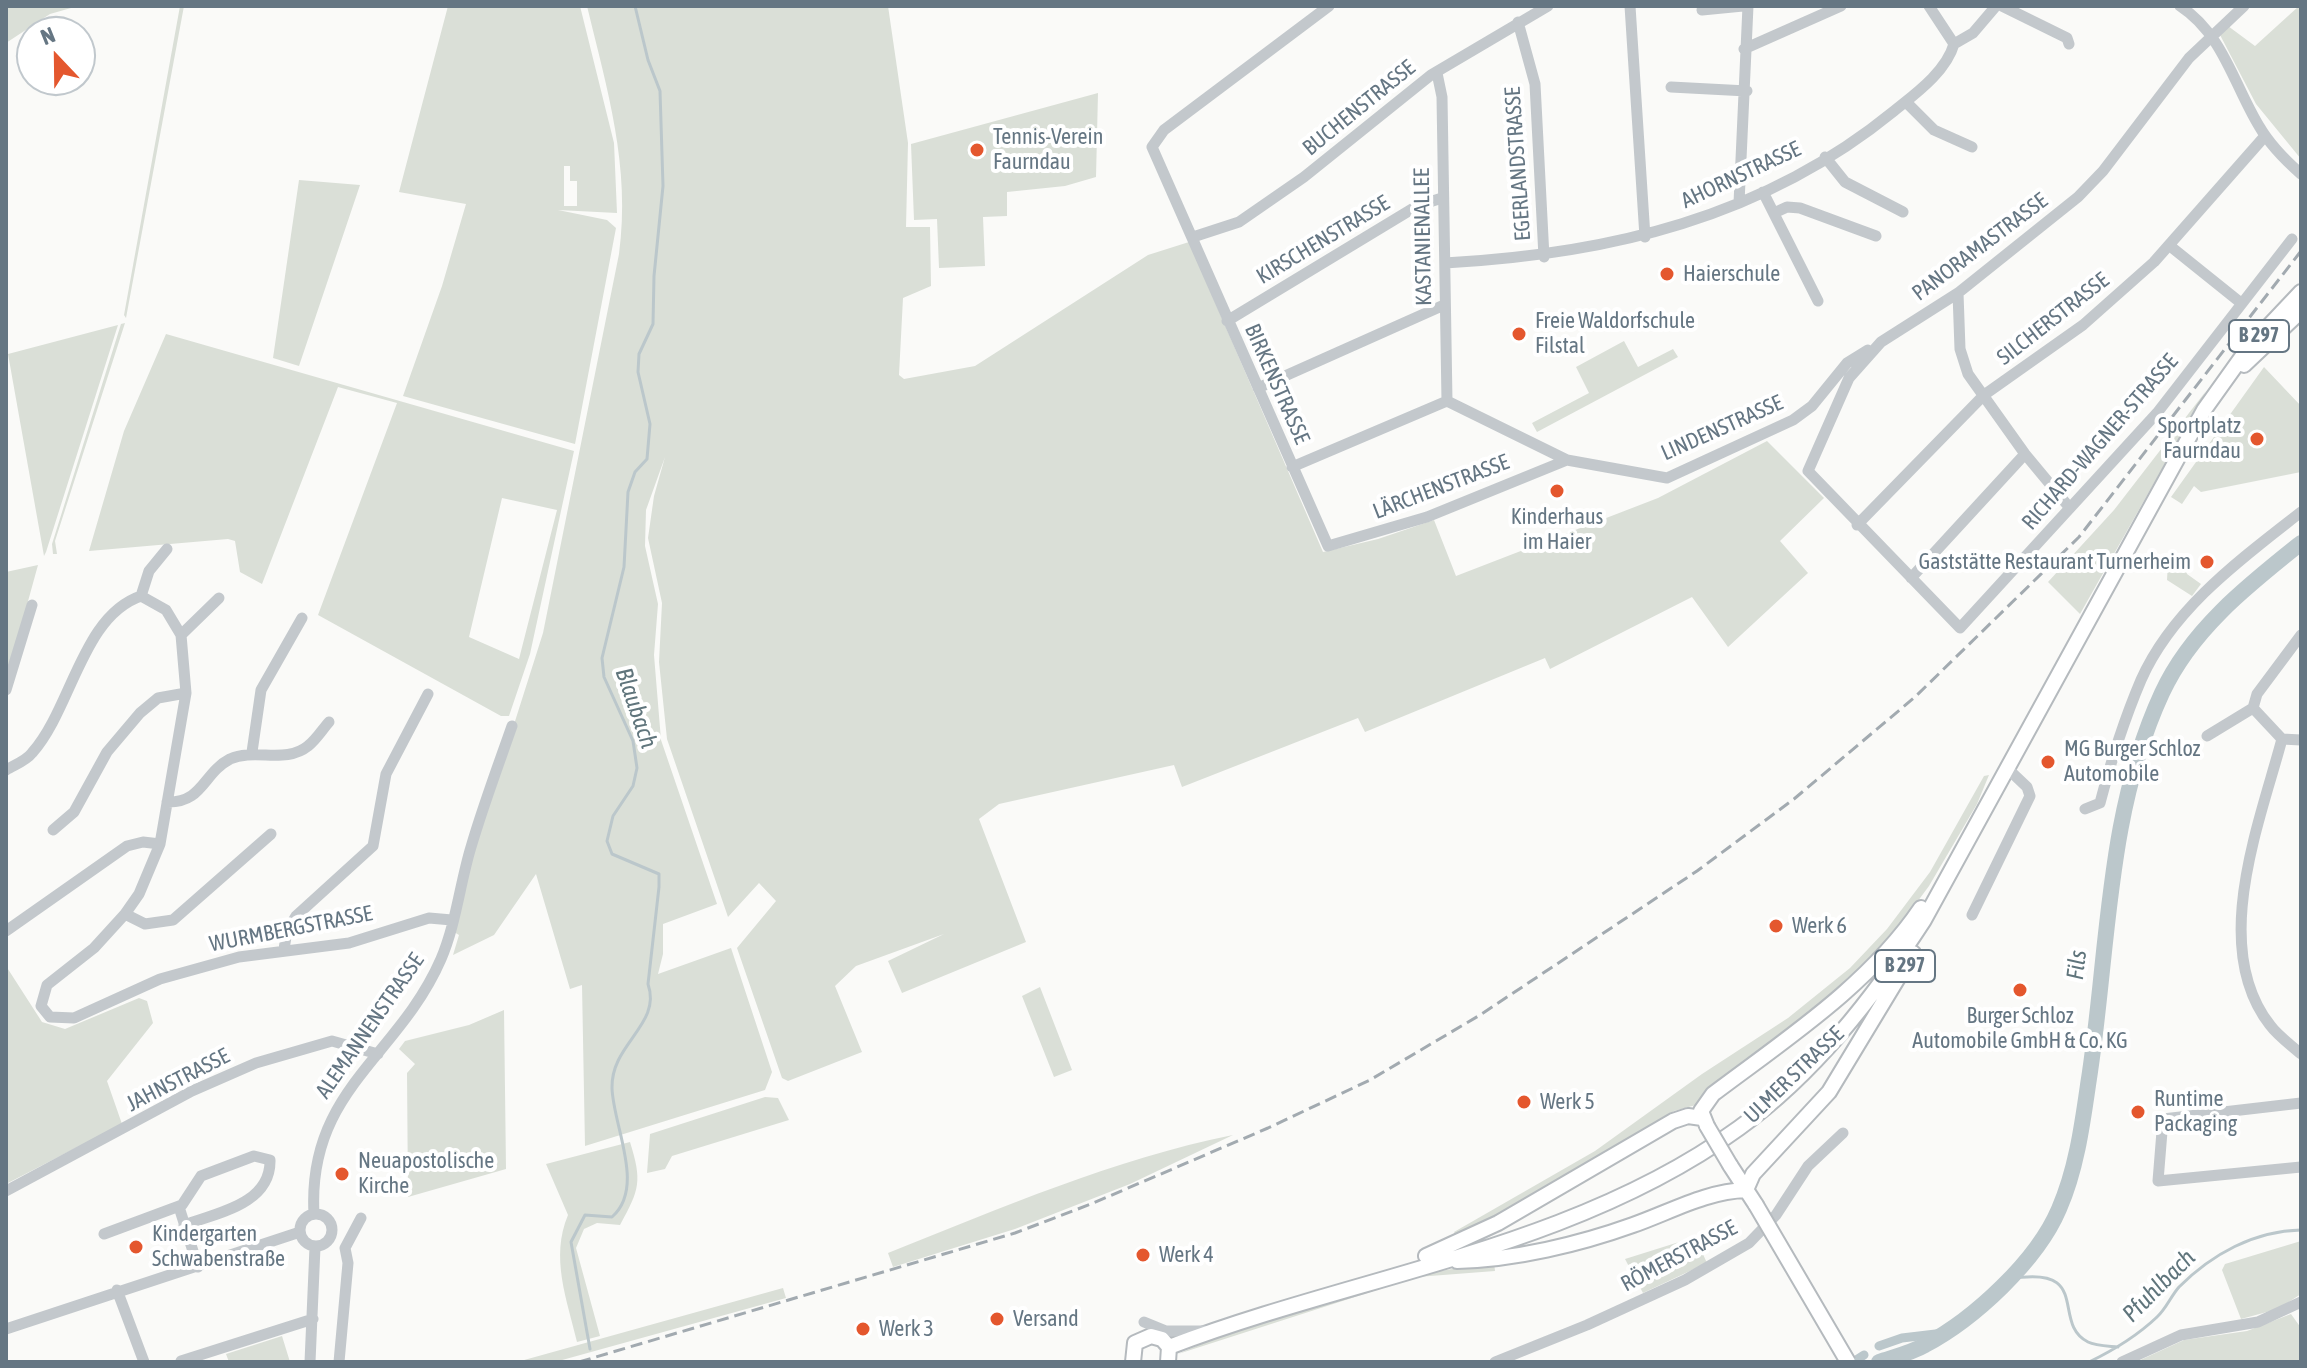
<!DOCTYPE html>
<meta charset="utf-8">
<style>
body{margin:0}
#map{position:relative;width:2307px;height:1368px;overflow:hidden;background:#fafaf8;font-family:"Asap Condensed",sans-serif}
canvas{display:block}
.frame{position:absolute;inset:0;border:8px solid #657683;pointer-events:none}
.north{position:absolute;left:16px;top:16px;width:80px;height:80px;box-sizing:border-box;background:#fff;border:2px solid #c1c8cd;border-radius:50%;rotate:338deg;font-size:22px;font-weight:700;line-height:32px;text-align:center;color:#657683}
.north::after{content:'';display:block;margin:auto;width:28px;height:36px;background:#e4572e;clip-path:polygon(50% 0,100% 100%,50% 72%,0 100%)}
</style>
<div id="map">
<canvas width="2307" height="1368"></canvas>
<div class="frame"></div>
<div class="north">N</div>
</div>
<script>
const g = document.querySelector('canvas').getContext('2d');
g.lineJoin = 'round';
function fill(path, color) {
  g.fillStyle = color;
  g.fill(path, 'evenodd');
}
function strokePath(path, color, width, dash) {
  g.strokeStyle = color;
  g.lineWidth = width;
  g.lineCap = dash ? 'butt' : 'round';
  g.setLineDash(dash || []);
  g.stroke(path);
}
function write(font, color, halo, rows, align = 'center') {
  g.font = font + ' "Asap Condensed",sans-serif';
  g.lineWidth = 8;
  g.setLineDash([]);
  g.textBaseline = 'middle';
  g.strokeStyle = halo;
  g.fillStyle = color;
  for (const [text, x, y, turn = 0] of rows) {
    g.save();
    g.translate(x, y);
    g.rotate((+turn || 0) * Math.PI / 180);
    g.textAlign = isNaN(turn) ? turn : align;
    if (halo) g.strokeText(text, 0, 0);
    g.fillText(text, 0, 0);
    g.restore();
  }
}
fill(new Path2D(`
 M6 6H78L50 14 6 43Z
 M180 6H184L126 318 124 315Z
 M448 6H580L614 143 617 213 558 210 607 220 616 228 575 444 403 396 442 286 466 204 399 192ZM564 166H570V181H577V206H564Z
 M587 6H888L908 143 906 227H930L931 286 903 298 899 375 904 379 975 366 1148 255 1189 242 1323 552 1378 539 1434 520 1456 576 1658 498 1767 441 1824 498 1780 541 1808 573 1728 647 1692 597 1550 669 1545 658 1365 732 1358 718 1182 787 1174 765 999 804 979 819 1026 942 902 993 888 961 944 934 856 966 835 986 862 1052 788 1081 782 1078 737 948 776 901 759 883 728 917 667 739 659 662 662 603 648 538 654 496 665 457 646 510 645 546 658 604 654 655 661 740 717 904 663 924V954L658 974 731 948 772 1072 765 1090 585 1146 582 985 570 989 536 874 494 935 453 955 459 935 454 932 477 841 543 633 619 254C631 167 607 89 587 6Z
 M2299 6H2301V159L2256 104 2219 33 2228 26 2255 46Z
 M1098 93 1096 177 1065 186 1007 192V216L983 217 985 266 939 268 937 219 914 220 911 144Z
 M299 180 360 185 299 366 273 358Z
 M125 323 55 541 57 554H53L52 544 121 324Z
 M118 325 46 552 44 556 8 354Z
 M166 334 574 451 530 654 509 716H501L318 615 397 403 338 387 262 584 240 572 235 541 228 539 89 551 124 431ZM502 498 557 510 519 659 469 637Z
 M1624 341 1638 367 1673 349 1678 357 1537 432 1532 423 1589 393 1576 367Z
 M2264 367 2301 406V472L2201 492 2194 486 2182 504 2171 497Z
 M2206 391 2080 614 2048 582 2114 510Z
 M2175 559 2183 562 2187 574 2201 584 2192 596 2167 580 2168 562Z
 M38 565 6 681V572Z
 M1989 775 1977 804 1929 886 1889 940 1829 997 1704 1094 1696 1105 1674 1111 1601 1158 1457 1238 1454 1232 1595 1151 1702 1074 1788 1018 1850 968 1887 929 1930 872 1984 776Z
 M6 966 42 1022 65 1029 139 998 147 1001 153 1023 107 1081 122 1124 6 1184Z
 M1040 987 1072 1070 1054 1077 1022 996Z
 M504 1010 506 1169 408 1197 407 1073 415 1064 399 1049 405 1041 469 1025Z
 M765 1097 778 1098 789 1120 672 1156 665 1169 647 1173 650 1134Z
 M1233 1135 1130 1184 1015 1229 893 1267 888 1253C1001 1208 1114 1159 1233 1135Z
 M630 1142C642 1181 640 1189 620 1225L597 1223 584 1229 576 1248 600 1336 577 1342C567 1299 550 1258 568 1215L546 1164Z
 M1695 1237 1707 1263 1643 1293 1625 1259Z
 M2301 1241V1294L2278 1309 2241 1319 2222 1270 2225 1264Z
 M1494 1262 1495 1271 1417 1277 1178 1354 1217 1337 1410 1276Z
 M783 1288 786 1298 555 1362H517Z
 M2291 1314 2301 1328V1362H2136L2184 1340 2247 1331Z
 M282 1336 290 1362H229L226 1354Z`), '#dadfd7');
strokePath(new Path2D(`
 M2009 1279C2094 1264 2050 1323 2088 1342 2096 1346 2109 1346 2118 1347
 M590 1349 571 1242 585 1215 612 1217C646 1187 613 1126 612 1088 611 1043 662 1025 648 984L659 887V874L612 854 607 841 613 816 633 786 637 768 633 741 604 677 602 658 624 567 628 492 635 472 647 459 650 424 638 372 639 354 653 324 654 276 663 186 660 91 648 60 635 6
 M2089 1362C2114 1350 2137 1336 2157 1317 2166 1309 2171 1296 2179 1287 2212 1254 2254 1231 2301 1230`), '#bbc7cb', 3);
strokePath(new Path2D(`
 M1879 1346 1902 1338 1944 1333
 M1853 1362 1864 1355`), '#bbc7cb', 9);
strokePath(new Path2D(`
 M1879 1362C1894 1357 1911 1353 1925 1345 1974 1319 2037 1261 2059 1209 2076 1170 2082 1127 2088 1085 2109 954 2105 816 2162 693 2191 630 2247 586 2301 543`), '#bbc7cb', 16);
const major = new Path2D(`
 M2244 365 2301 311
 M1707 1126 1701 1111 1713 1094C1786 1039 1869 985 1921 908
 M1730 1165 1756 1205
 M1746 1190 1753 1174 1829 1092 1913 953
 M1426 1256 1498 1223 1673 1121 1688 1116 1702 1118
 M1457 1261C1514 1260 1580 1244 1633 1225 1670 1212 1707 1191 1746 1190
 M1169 1347C1357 1275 1572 1249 1739 1128 1814 1074 1874 997 1924 920L2204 410 2249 347 2301 292
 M1133 1362 1135 1343 1151 1336 1162 1339 1169 1347 1168 1362`);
strokePath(major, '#b5babe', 18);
strokePath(new Path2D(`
 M1329 6 1164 130 1152 147 1328 546 1427 517 1567 460
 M1630 6 1645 237
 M1929 6 1954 44
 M2002 6 2067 38 2069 44
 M2180 6C2223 34 2234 85 2259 126 2270 145 2285 160 2301 174
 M2244 6 2189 58 2103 171 2078 197 1958 293 1881 342 1849 378 1808 471 1960 628 2157 413 2292 239
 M1702 10 1743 6
 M1518 22 1535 84 1544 257
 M1744 49 1841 6
 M1437 73 1442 97 1447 401
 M1671 87 1747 91
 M1906 102 1934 130 1972 147
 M1825 157 1845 182 1903 212
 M1763 192 1818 301
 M1739 203 1748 6
 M1774 213 1787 207 1800 208 1876 236
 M1193 237 1239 222 1304 177 1431 75 1548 6
 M2170 246 2241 303
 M1445 263C1609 254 1763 218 1894 111 1915 94 1946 72 1954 44L1973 33 1996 6
 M1958 293 1960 349 1968 374 2025 454 2069 507
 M1227 321 1417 206 1442 198
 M1258 388 1444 305
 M1292 467 1447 401 1567 460 1667 478 1793 420 1812 406 1847 363 1868 350
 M1857 525 1984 395 2083 325 2154 262 2265 136
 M1911 578 2025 454
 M141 596 149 571 167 549
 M181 635 219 598
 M6 690 32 605
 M2253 708 2282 739
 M2207 736 2253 708 2257 694 2301 635
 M2282 739C2260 822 2209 947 2270 1025 2278 1036 2291 1045 2301 1054
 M2282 739 2301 740
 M252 752 261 690 302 618
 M6 770C14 765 26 761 32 753 72 708 82 616 141 596L166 610 181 635 186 693 160 844 139 894 125 914 94 948 47 985 41 1006 50 1017 74 1018 160 979 239 957 349 943 429 918 452 920
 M167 802C203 803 203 773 230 759 255 748 286 764 308 746 316 740 322 730 329 722
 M2085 809 2100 803C2111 761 2124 720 2141 680 2173 608 2241 559 2301 512
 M53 830 74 812 107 752 140 713 158 698 186 693
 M125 914 145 924 173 920 271 834
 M1972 915 2030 796 2027 787 2008 769
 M6 931 127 846 143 842 160 844
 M284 949 287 931 296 916 373 846 386 774 428 694
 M2301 1103 2163 1119 2158 1181 2301 1167
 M6 1191 192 1091 256 1063 332 1041 378 1054
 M179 1207 198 1267
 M300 1230a16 16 0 1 1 32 0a16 16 0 1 1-32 0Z
 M314 1214C307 1090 398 1058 441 959 456 924 460 883 471 847 483 806 498 766 512 726
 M104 1234 182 1205 201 1176 254 1156 270 1160C271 1204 217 1213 184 1225
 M117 1290 144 1362
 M1144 1322 1166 1331H1204
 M6 1329 300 1232
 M181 1361 313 1319
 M310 1362 315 1247
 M339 1362 348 1263 345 1248 361 1218
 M1495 1362 1587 1325 1685 1280 1749 1243 1776 1215 1808 1166 1843 1133
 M2122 1362 2181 1335 2258 1322 2301 1302`), '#c3c8cc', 11);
strokePath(major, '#fff', 14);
strokePath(new Path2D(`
 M579 1362 1015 1233 1091 1204 1268 1128 1370 1080 1480 1015 1697 871 1794 799 1915 697 2079 537 2301 251`), '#a2aab0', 3, [12, 6]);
const majorBridge = new Path2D(`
 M1707 1126 1730 1165
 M1756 1205 1848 1362`);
strokePath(majorBridge, '#b5babe', 18, []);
strokePath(majorBridge, '#fff', 14);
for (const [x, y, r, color] of [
 [977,150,8,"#e4572e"],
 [1667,274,8,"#e4572e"],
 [1519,334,8,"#e4572e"],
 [2257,439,8,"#e4572e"],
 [1557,491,8,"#e4572e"],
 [2207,562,8,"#e4572e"],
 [2048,762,8,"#e4572e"],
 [1776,926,8,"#e4572e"],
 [2020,990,8,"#e4572e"],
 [1524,1102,8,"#e4572e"],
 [2138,1112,8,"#e4572e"],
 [342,1174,8,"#e4572e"],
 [136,1247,8,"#e4572e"],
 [1143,1255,8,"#e4572e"],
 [997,1319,8,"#e4572e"],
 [863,1329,8,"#e4572e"]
]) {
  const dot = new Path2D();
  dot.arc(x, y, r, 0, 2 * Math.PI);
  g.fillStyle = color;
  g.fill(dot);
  strokePath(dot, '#fff', 3);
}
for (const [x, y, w] of [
 [2259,336,60],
 [1905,966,60]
]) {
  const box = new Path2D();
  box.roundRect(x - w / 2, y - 16, w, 32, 6);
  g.fillStyle = '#fff';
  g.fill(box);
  strokePath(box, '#657683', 2);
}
write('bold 20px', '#657683', null, [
 ["B 297",2259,336],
 ["B 297",1905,966]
]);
write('22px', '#657683', '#fff', [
 ["BUCHENSTRASSE",1359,108,-39],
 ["EGERLANDSTRASSE",1518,164,-94],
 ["AHORNSTRASSE",1741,175,-25],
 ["KASTANIENALLEE",1423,237,-91],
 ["KIRSCHENSTRASSE",1323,240,-31],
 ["PANORAMASTRASSE",1980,247,-37],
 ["SILCHERSTRASSE",2053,319,-38],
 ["BIRKENSTRASSE",1277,384,66],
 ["LINDENSTRASSE",1722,428,-24],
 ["RICHARD-WAGNER-STRASSE",2100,442,-49],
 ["LÄRCHENSTRASSE",1441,487,-21],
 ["WURMBERGSTRASSE",291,929,-11],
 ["ALEMANNENSTRASSE",370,1026,-55],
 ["ULMER STRASSE",1794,1075,-44],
 ["JAHNSTRASSE",178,1080,-27],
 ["RÖMERSTRASSE",1679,1256,-28]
]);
write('22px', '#657683', '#fff', [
 ["Tennis-Verein",993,137],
 ["Faurndau",993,162],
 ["Haierschule",1683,274],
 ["Freie Waldorfschule",1535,321],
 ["Filstal",1535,346],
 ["Sportplatz",2241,426,"right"],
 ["Faurndau",2241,451,"right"],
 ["Kinderhaus",1557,517,"center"],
 ["im Haier",1557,542,"center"],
 ["Gaststätte Restaurant Turnerheim",2191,562,"right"],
 ["MG Burger Schloz",2064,749],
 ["Automobile",2064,774],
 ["Werk 6",1792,926],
 ["Burger Schloz",2020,1016,"center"],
 ["Automobile GmbH & Co. KG",2020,1041,"center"],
 ["Runtime",2154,1099],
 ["Packaging",2154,1124],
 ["Werk 5",1540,1102],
 ["Neuapostolische",358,1161],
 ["Kirche",358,1186],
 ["Kindergarten",152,1234],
 ["Schwabenstraße",152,1259],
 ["Werk 4",1159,1255],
 ["Versand",1013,1319],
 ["Werk 3",879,1329]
], 'left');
write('italic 24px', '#60757c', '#fff', [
 ["Blaubach",636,708,71],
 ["Fils",2077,965,-83],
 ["Pfuhlbach",2159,1286,-45]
]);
</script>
